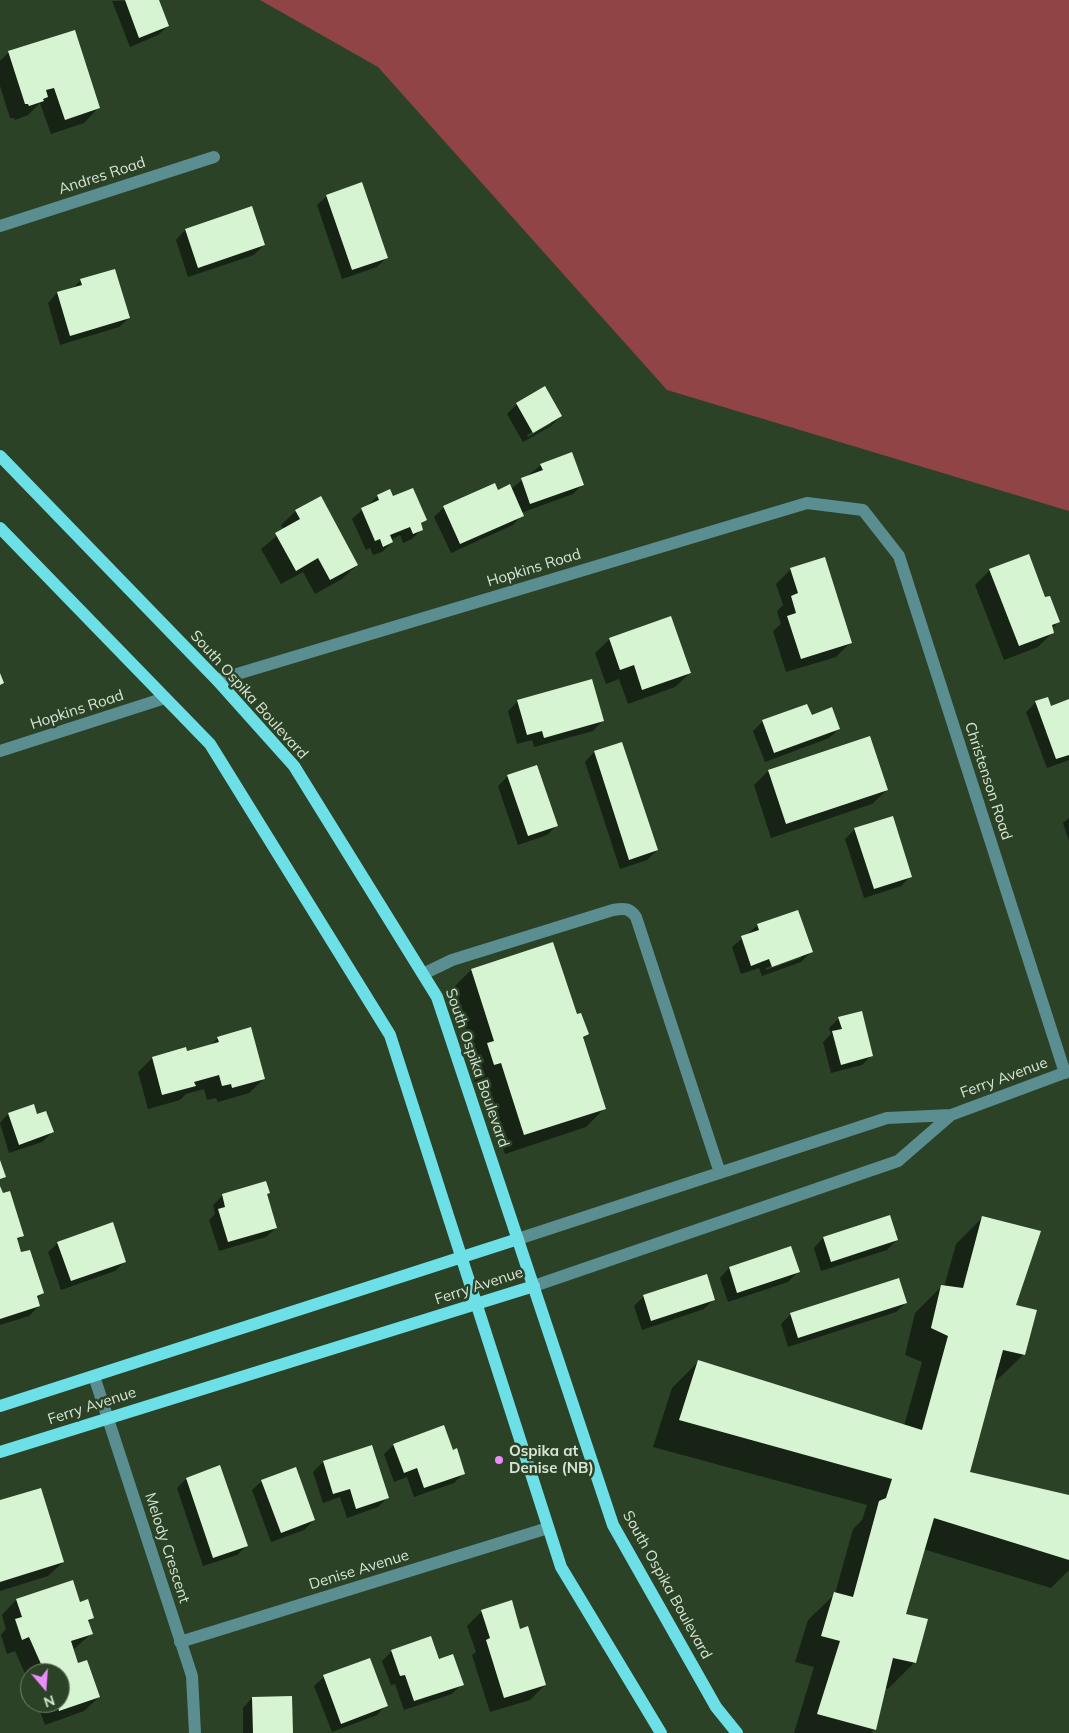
<!DOCTYPE html>
<style>
body{margin:0}
#map{position:relative;width:1069px;height:1733px;overflow:hidden;background:#2b4226;font-family:Mulish,sans-serif}
canvas{display:block}
.north{position:absolute;left:20px;top:1663px;width:50px;height:50px;box-sizing:border-box;background:#2b4226;border:1px solid #70836c;border-radius:50%;rotate:162deg;font-size:14px;font-weight:700;line-height:20px;text-align:center;color:#d7e5d5}
.north::after{content:'';display:block;margin:auto;width:18px;height:22px;background:#ea8dfd;clip-path:polygon(50% 0,100% 100%,50% 72%,0 100%)}
</style>
<div id="map">
<canvas width="1069" height="1733"></canvas>
<div class="north">N</div>
</div>
<script>
const g = document.querySelector('canvas').getContext('2d');
g.lineJoin = 'round';
function fill(path, color) {
  g.fillStyle = color;
  g.fill(path, 'evenodd');
}
function strokePath(path, color, width, dash) {
  g.strokeStyle = color;
  g.lineWidth = width;
  g.lineCap = dash ? 'butt' : 'round';
  g.setLineDash(dash || []);
  g.stroke(path);
}
function write(font, color, halo, rows, align = 'center') {
  g.font = font + ' Mulish,sans-serif';
  g.lineWidth = 5;
  g.setLineDash([]);
  g.textBaseline = 'middle';
  g.strokeStyle = halo;
  g.fillStyle = color;
  for (const [text, x, y, turn = 0] of rows) {
    g.save();
    g.translate(x, y);
    g.rotate((+turn || 0) * Math.PI / 180);
    g.textAlign = isNaN(turn) ? turn : align;
    if (halo) g.strokeText(text, 0, 0);
    g.fillText(text, 0, 0);
    g.restore();
  }
}
fill(new Path2D(`
 M260 0H1069V511L667 390 378 67Z`), '#914445');
fill(new Path2D(`
 M158 0 168 26 158 35 130 47 112 1Z
 M9 52 98 108 84 123 51 134 40 103 28 115 15 120 14 118H10L0 86V61Z
 M327 196 387 257 377 267 342 279 317 205Z
 M251 208 264 245 254 255 188 277 176 240 185 230Z
 M81 280 129 318 119 327 60 345 48 303 57 293 72 289Z
 M544 388 561 416 551 426 523 442 507 414 517 404ZM551 421V424L528 437 527 435Z
 M541 465 583 484 573 494 521 513 522 515 513 525 451 553 434 517 444 507 511 489Z
 M378 496 392 498 425 520 420 525 422 529 412 539 403 543 400 535 391 540 392 542 382 552 373 555 370 548 366 550 352 519Z
 M296 511 357 565 342 579 315 594 303 572 281 584 261 549 284 530 281 525Z
 M791 569 851 642 836 657 786 672 773 631 781 624 777 611 783 605 776 584Z
 M990 570 1044 599 1058 622 1052 629 1053 632 1038 647 1004 660 975 585Z
 M610 639 690 673 675 687 628 704 619 679 606 684 595 653Z
 M591 681 602 721 593 731 534 747 532 740 517 744 508 711 517 702Z
 M1069 701V760L1047 768 1026 712 1036 702 1051 708Z
 M763 721 839 729 829 738 765 762 753 731Z
 M594 752 657 850 647 860 620 869 585 762Z
 M536 767 556 826 547 835 518 845 498 786 507 777Z
 M768 771 887 790 872 804 771 838 754 785Z
 M1069 818V841L1063 823Z
 M855 829 911 876 901 886 864 898 845 839Z
 M758 925 811 952 801 962 762 976 759 968 741 974 732 947ZM801 955V958L766 970V968Z
 M552 944 576 1016 588 1034 582 1040 605 1108 586 1127 505 1154 482 1081 475 1083 469 1063 475 1057 452 989 471 970Z
 M839 1018 872 1055 862 1065 831 1073 823 1042 831 1034 829 1028Z
 M218 1038 264 1079 249 1093 218 1102 216 1098 207 1100 204 1089 186 1094 180 1100 148 1109 138 1072 152 1058 210 1046Z
 M33 1105 37 1116 52 1132 42 1142 9 1153 0 1123 8 1114Z
 M265 1183 266 1195 276 1228 266 1237 219 1251 209 1220 215 1214 213 1205 222 1196Z
 M0 1189 23 1235 17 1241 21 1254 42 1293 37 1299 39 1306 29 1316 0 1325Z
 M983 1217 1015 1306 1024 1354 997 1380 993 1379 968 1473 1069 1497V1570L1051 1588 923 1549 905 1614 915 1662 888 1689 885 1688 874 1729 871 1733H794L814 1667 795 1662 808 1620 835 1594 853 1529 862 1520 867 1505 653 1447 672 1388 698 1362 904 1426 922 1362 905 1355 915 1313 942 1286 944 1287 956 1244Z
 M823 1238 897 1240 887 1250 821 1271 814 1248Z
 M58 1243 125 1261 115 1271 61 1290 48 1252Z
 M790 1248 798 1272 788 1282 728 1302 720 1278 729 1268Z
 M644 1296 714 1299 704 1309 642 1330 634 1306Z
 M906 1303 896 1312 788 1347 781 1324 791 1314Z
 M394 1445 452 1452 464 1473 454 1483 414 1497 407 1477 394 1482 384 1454Z
 M371 1447 387 1498 378 1507 347 1518 340 1497 323 1503 313 1472 323 1462Z
 M186 1479 247 1545 237 1555 203 1566 177 1488Z
 M262 1481 314 1520 304 1530 271 1542 252 1490Z
 M0 1502 63 1562 48 1576 0 1591Z
 M72 1581 80 1603 93 1617 88 1623 91 1634 73 1650 77 1665 99 1697 84 1711 45 1725 37 1703H60V1673H30V1685L15 1651 7 1654 1 1635 6 1629 2 1615 16 1600Z
 M482 1611 545 1685 530 1700 490 1712 472 1655 476 1652 467 1626Z
 M392 1651 438 1660 462 1684 452 1694 404 1710 395 1684 391 1685 382 1661Z
 M324 1677 386 1705 377 1715 332 1732 314 1686Z
 M252 1698 291 1733H243V1708Z`), '#0007');
fill(new Path2D(`
 M125 0H159L169 26 139 38Z
 M75 30 100 108 65 120 54 88 46 90 48 97 43 99 44 101 29 106 28 104H25L8 51Z
 M362 182 388 258 352 270 326 195Z
 M252 206 265 245 198 268 185 229Z
 M115 269 130 318 70 336 57 292 82 285 80 279Z
 M545 386 562 416 533 433 516 403Z
 M572 452 584 485 530 504 521 478 543 470 540 464Z
 M495 483 498 490 510 484 524 516 460 544 443 506Z
 M413 488 427 520 421 523 423 530 413 534 410 527 390 535 393 542 383 547 380 539 375 541 361 508 379 500 377 495 390 489 393 496Z
 M321 496 358 565 330 580 318 558 296 571 275 533 300 519 295 510Z
 M1029 554 1045 597 1050 596 1060 622 1052 625 1054 633 1019 646 989 569Z
 M825 557 852 643 801 659 787 616 796 613 791 596 798 593 790 568Z
 M671 616 691 673 642 690 634 665 620 670 609 638Z
 M0 673 4 683 0 685Z
 M592 679 604 721 544 738 542 731 527 735 517 700Z
 M1048 697 1051 706 1069 699V755L1056 759 1035 701Z
 M807 704 812 715 832 707 840 729 774 753 762 720Z
 M870 736 888 790 786 824 768 770Z
 M622 742 658 850 629 860 594 751Z
 M537 765 558 826 528 836 507 775Z
 M893 816 912 877 874 889 854 828Z
 M798 910 813 952 772 967 769 959 751 966 741 936 759 930 757 924Z
 M553 942 577 1014 581 1013 589 1034 583 1037 606 1109 524 1135 501 1063 494 1065 487 1043 494 1041 471 969Z
 M862 1011 873 1056 841 1065 832 1031 842 1029 838 1017Z
 M251 1027 265 1079 232 1088 231 1084 222 1086 219 1075 194 1082 196 1086 162 1095 152 1057 186 1047 187 1051 219 1042 217 1037Z
 M34 1104 37 1114 46 1111 54 1132 19 1145 8 1113Z
 M0 1160 6 1177 0 1179Z
 M266 1181 270 1193 267 1194 277 1228 228 1242 218 1209 225 1207 222 1194Z
 M0 1186 3 1193 10 1191 24 1236 17 1238 21 1252 30 1250 44 1293 37 1296 40 1306 0 1319Z
 M890 1215 898 1240 831 1262 823 1237Z
 M982 1216 1041 1231 1016 1305 1037 1310 1025 1355 1003 1350 970 1472 1069 1495V1560L934 1518 906 1614 928 1619 916 1663 893 1658 876 1730 817 1714 840 1641 821 1636 834 1592 853 1597 879 1501 886 1498 892 1479 679 1420 698 1360 922 1430 948 1336 931 1328 941 1285 963 1288Z
 M113 1222 126 1262 71 1281 57 1242Z
 M791 1246 800 1272 737 1293 729 1267Z
 M707 1274 715 1300 651 1321 643 1295Z
 M899 1278 907 1303 798 1338 790 1313Z
 M444 1425 453 1450 457 1448 465 1474 424 1488 417 1468 404 1473 393 1444Z
 M372 1445 389 1498 356 1509 350 1489 333 1494 323 1461Z
 M220 1465 248 1546 213 1558 186 1478Z
 M296 1467 315 1520 281 1533 261 1480Z
 M41 1488 64 1562 0 1582V1500Z
 M73 1580 80 1602 88 1599 94 1618 88 1620 93 1634 71 1641 78 1663 87 1660 100 1697 59 1711 57 1703H60V1673H45L29 1637 22 1640 15 1619 22 1617 16 1599Z
 M512 1600 520 1629 528 1626 546 1685 504 1698 486 1640 490 1638 481 1610Z
 M431 1636 439 1659 453 1654 464 1685 414 1701 405 1675 400 1676 391 1650Z
 M370 1658 388 1706 341 1724 323 1675Z
 M292 1696 293 1733H253L252 1697Z`), '#d7f4d2');
strokePath(new Path2D(`
 M0 226 214 157
 M217 680 807 503 863 510 899 556 1065 1073
 M0 751 165 698
 M423 974 452 960 613 910C624 908 630 908 636 917L720 1173
 M518 1239 887 1118 951 1115 1069 1071
 M534 1286 898 1161 951 1115
 M94 1376 192 1676 195 1733
 M180 1642 548 1528`), '#5a8e91', 12);
strokePath(new Path2D(`
 M0 456 217 680 294 766 437 997 613 1525 716 1707 737 1733
 M0 528 210 744 390 1035 561 1567 661 1733
 M0 1406 518 1239
 M0 1452 534 1286`), '#6ce0e6', 12);
for (const [x, y, r, color] of [
 [499,1460,5,"#ea8dfd"]
]) {
  const dot = new Path2D();
  dot.arc(x, y, r, 0, 2 * Math.PI);
  g.fillStyle = color;
  g.fill(dot);
  strokePath(dot, '#2b4226', 2);
}
write('15px', '#d7e5d5', '#2b4226', [
 ["Andres Road",102,176,-18],
 ["Hopkins Road",534,568,-17],
 ["South Ospika Boulevard",249,695,48],
 ["Hopkins Road",77,710,-18],
 ["Christenson Road",988,781,72],
 ["South Ospika Boulevard",477,1068,71],
 ["Ferry Avenue",1004,1078,-20],
 ["Ferry Avenue",479,1286,-18],
 ["Ferry Avenue",92,1406,-18],
 ["Melody Crescent",167,1548,72],
 ["Denise Avenue",359,1570,-17],
 ["South Ospika Boulevard",667,1585,61]
]);
write('bold 15px', '#d7e5d5', '#2b4226', [
 ["Ospika at",509,1451],
 ["Denise (NB)",509,1468]
], 'left');
</script>
